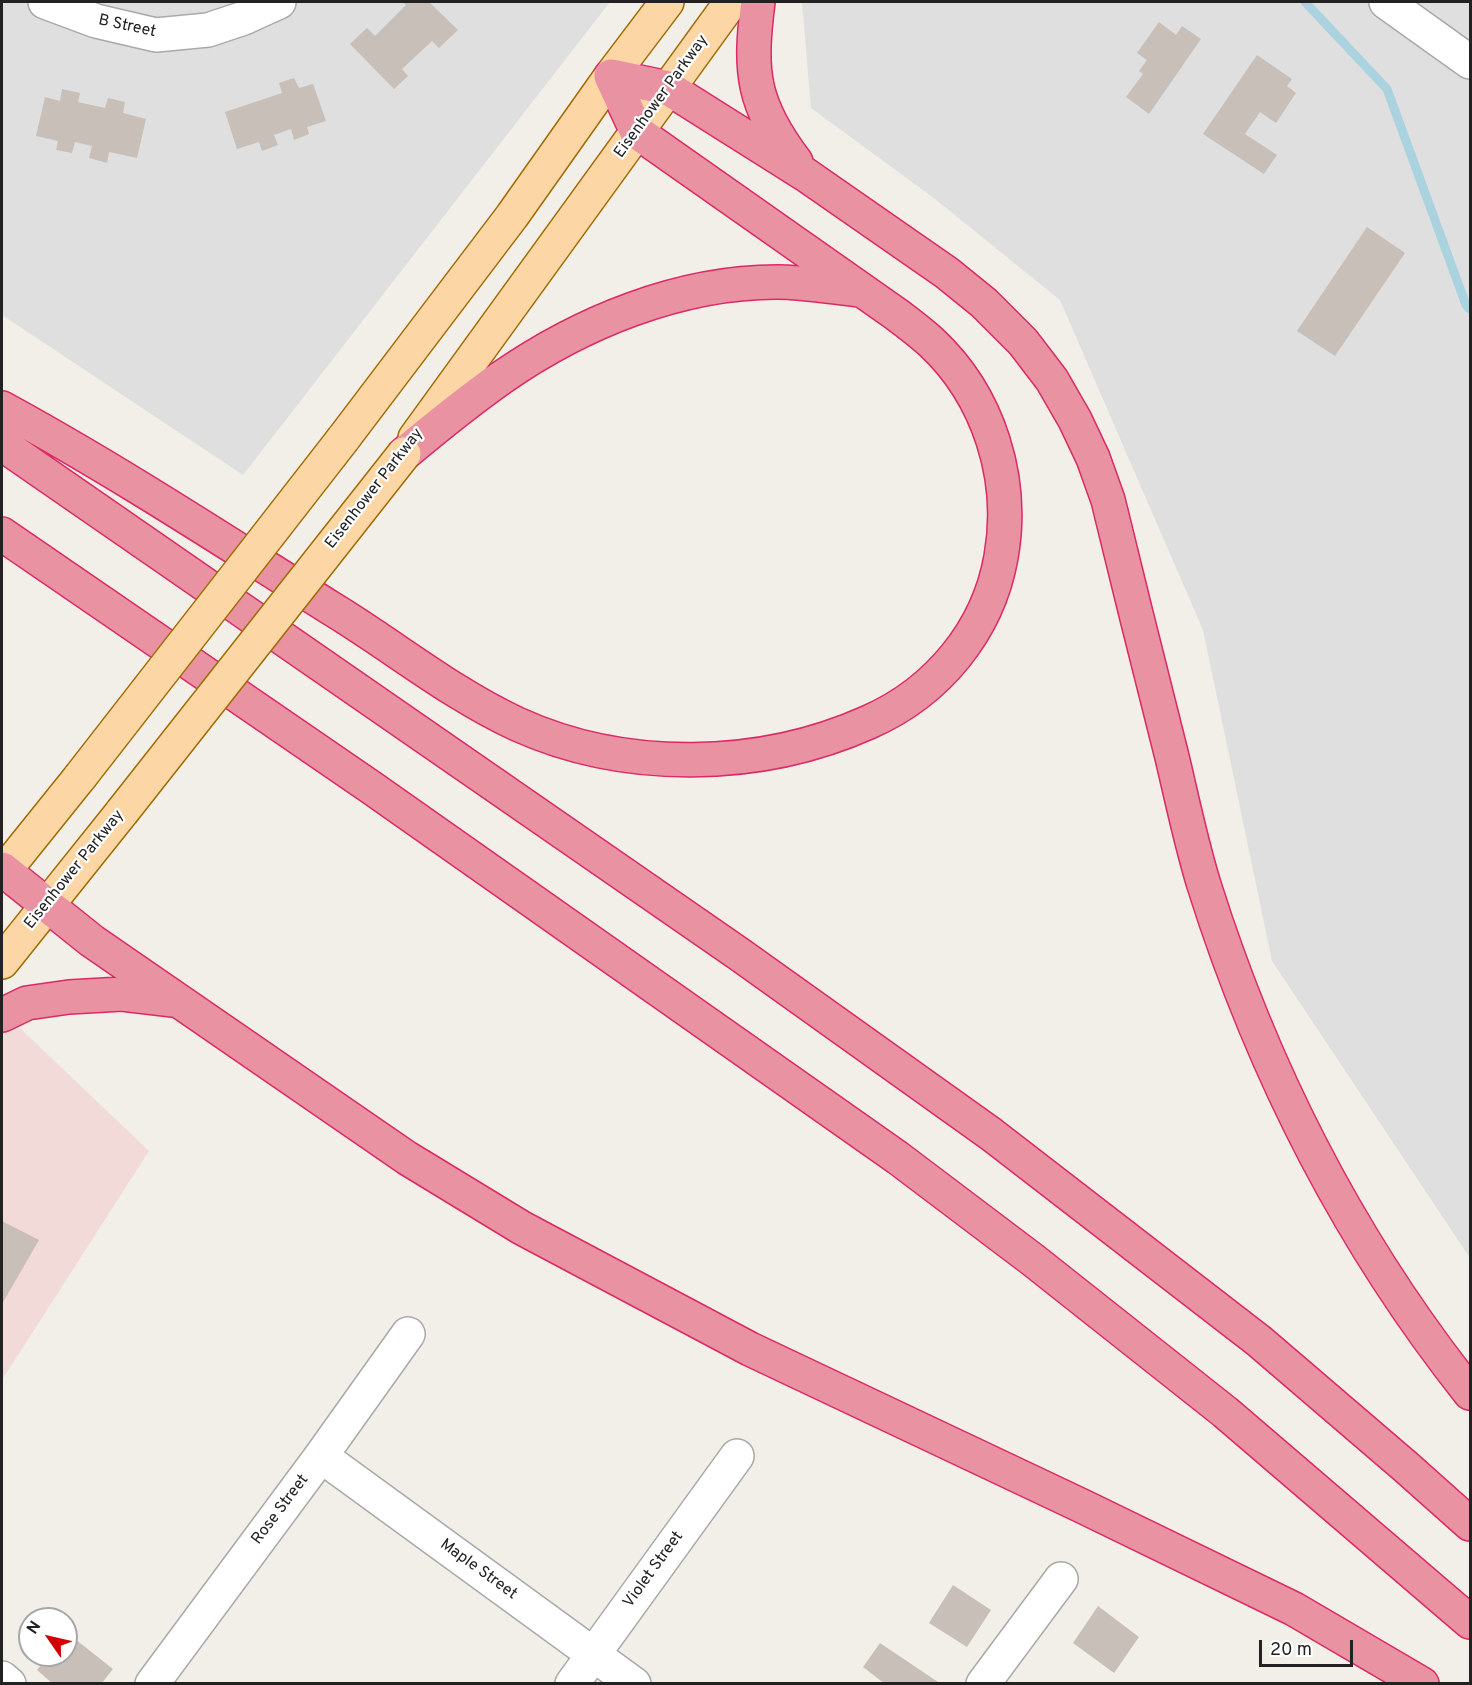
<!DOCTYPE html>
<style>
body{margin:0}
#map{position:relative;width:1472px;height:1685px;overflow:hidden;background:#f2efe9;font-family:Overpass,sans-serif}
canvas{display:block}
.frame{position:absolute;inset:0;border:3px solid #222;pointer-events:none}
.north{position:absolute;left:18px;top:1607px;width:60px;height:60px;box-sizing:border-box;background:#fff;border:2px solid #a7a7a7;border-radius:50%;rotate:304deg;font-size:16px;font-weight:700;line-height:24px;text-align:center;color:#222}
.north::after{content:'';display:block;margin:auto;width:21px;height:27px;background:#d40000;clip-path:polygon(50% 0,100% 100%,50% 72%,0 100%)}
.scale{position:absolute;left:1259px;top:1640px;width:94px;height:27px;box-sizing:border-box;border:3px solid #222;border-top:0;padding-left:8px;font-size:18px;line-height:21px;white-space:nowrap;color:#222;-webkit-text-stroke:4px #fff;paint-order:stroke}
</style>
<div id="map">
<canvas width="1472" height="1685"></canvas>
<div class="frame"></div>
<div class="north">N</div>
<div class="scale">20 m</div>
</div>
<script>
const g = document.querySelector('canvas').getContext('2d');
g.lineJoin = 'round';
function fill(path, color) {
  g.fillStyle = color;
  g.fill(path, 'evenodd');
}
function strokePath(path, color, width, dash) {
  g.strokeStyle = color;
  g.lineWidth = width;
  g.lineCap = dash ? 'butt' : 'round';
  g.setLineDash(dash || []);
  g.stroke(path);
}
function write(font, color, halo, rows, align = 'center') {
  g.font = font + ' Overpass,sans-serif';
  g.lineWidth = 4.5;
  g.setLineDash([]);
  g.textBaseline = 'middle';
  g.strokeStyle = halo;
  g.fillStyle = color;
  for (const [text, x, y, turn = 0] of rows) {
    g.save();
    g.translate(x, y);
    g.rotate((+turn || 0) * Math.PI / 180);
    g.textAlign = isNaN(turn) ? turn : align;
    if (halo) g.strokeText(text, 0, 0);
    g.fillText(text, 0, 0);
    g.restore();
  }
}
fill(new Path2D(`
 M2 2H610L243 475 2 315Z
 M802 2H1470V1258L1272 961 1203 630 1060 300 935 199 811 108Z`), '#e0dfdf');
fill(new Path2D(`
 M2 1011 149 1151 2 1380Z`), '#f2dad9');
strokePath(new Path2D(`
 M1305 2 1387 89 1466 305 1470 309`), '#aad3df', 9);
fill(new Path2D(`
 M402 2H429L458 30 439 48 432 41 402 69 408 76 394 89 350 44 367 28 375 36 406 5Z
 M1159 22 1176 35 1182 26 1201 39 1149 114 1126 97 1143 74 1139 71 1147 60 1137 53Z
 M1257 55 1292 79 1287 86 1296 93 1276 123 1260 112 1245 134 1277 155 1264 174 1203 134Z
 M294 78 299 88 313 84 326 121 307 127 309 134 294 140 291 129 274 135 278 145 262 151 259 142 237 149 225 112 282 93 279 83Z
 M62 89 80 93 78 102 105 108 108 98 125 102 123 113 146 119 137 158 109 152 107 163 89 158 92 146 75 142 72 153 56 150 58 141 36 136 45 97 60 101Z
 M1367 227 1405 253 1335 356 1297 331Z
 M2 1221 39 1240 2 1304Z
 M953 1585 991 1610 967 1647 929 1623Z
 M1098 1606 1139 1637 1114 1673 1073 1643Z
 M75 1639 113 1669 101 1684H53L37 1670 49 1655H66V1651Z
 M880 1643 941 1684H885L863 1667Z`), '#c7bfb8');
const minor = new Path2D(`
 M45 2 96 21 156 35 208 30 244 18 279 2
 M1386 2 1470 62
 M321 1456 634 1684
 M2 1678 9 1684
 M152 1684 321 1456 408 1334
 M572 1684 737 1456
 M983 1684 1061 1579`);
const major = new Path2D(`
 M415 438 731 2
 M343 439 512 216 611 76 667 2
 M2 874 80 777
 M2 962 122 812`);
const highway = new Path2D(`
 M758 2C749 72 752 104 796 162
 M611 76 668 88 806 175 947 273 984 303 1023 342 1052 380 1075 420 1093 458 1108 500C1129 586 1150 671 1172 757 1182 799 1191 843 1204 885 1262 1069 1350 1242 1470 1393
 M2 408C114 469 221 539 329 607 392 645 450 693 517 724 625 773 760 771 869 722 937 692 988 631 1001 557 1015 479 989 396 931 342 920 332 908 323 896 314L637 132 611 76
 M2 444 739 954 991 1134 1259 1341 1406 1467 1470 1524
 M404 454C435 428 467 402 501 378 580 323 679 282 777 282 804 282 831 287 859 290
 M2 534 372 788 898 1158 1033 1260 1225 1412 1470 1622
 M2 869 92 941 407 1158 522 1228 750 1349 1082 1506 1294 1609 1422 1684
 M2 1015 27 1003 69 997 122 994 173 1000`);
strokePath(minor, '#a9a9a9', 36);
strokePath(major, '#a06b00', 36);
strokePath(highway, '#dc2a67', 36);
strokePath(minor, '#fff', 33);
strokePath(major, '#fcd6a4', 33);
strokePath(highway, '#e892a2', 33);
const majorBridge = new Path2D(`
 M80 777 343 439
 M122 812 404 454`);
strokePath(majorBridge, '#a06b00', 36, []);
strokePath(majorBridge, '#fcd6a4', 33);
write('16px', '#222', '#fff', [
 ["B Street",127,27,12],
 ["Eisenhower Parkway",662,97,-54],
 ["Eisenhower Parkway",375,489,-52],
 ["Eisenhower Parkway",75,870,-51],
 ["Rose Street",281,1510,-53],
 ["Maple Street",478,1570,36],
 ["Violet Street",654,1570,-54]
]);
</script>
